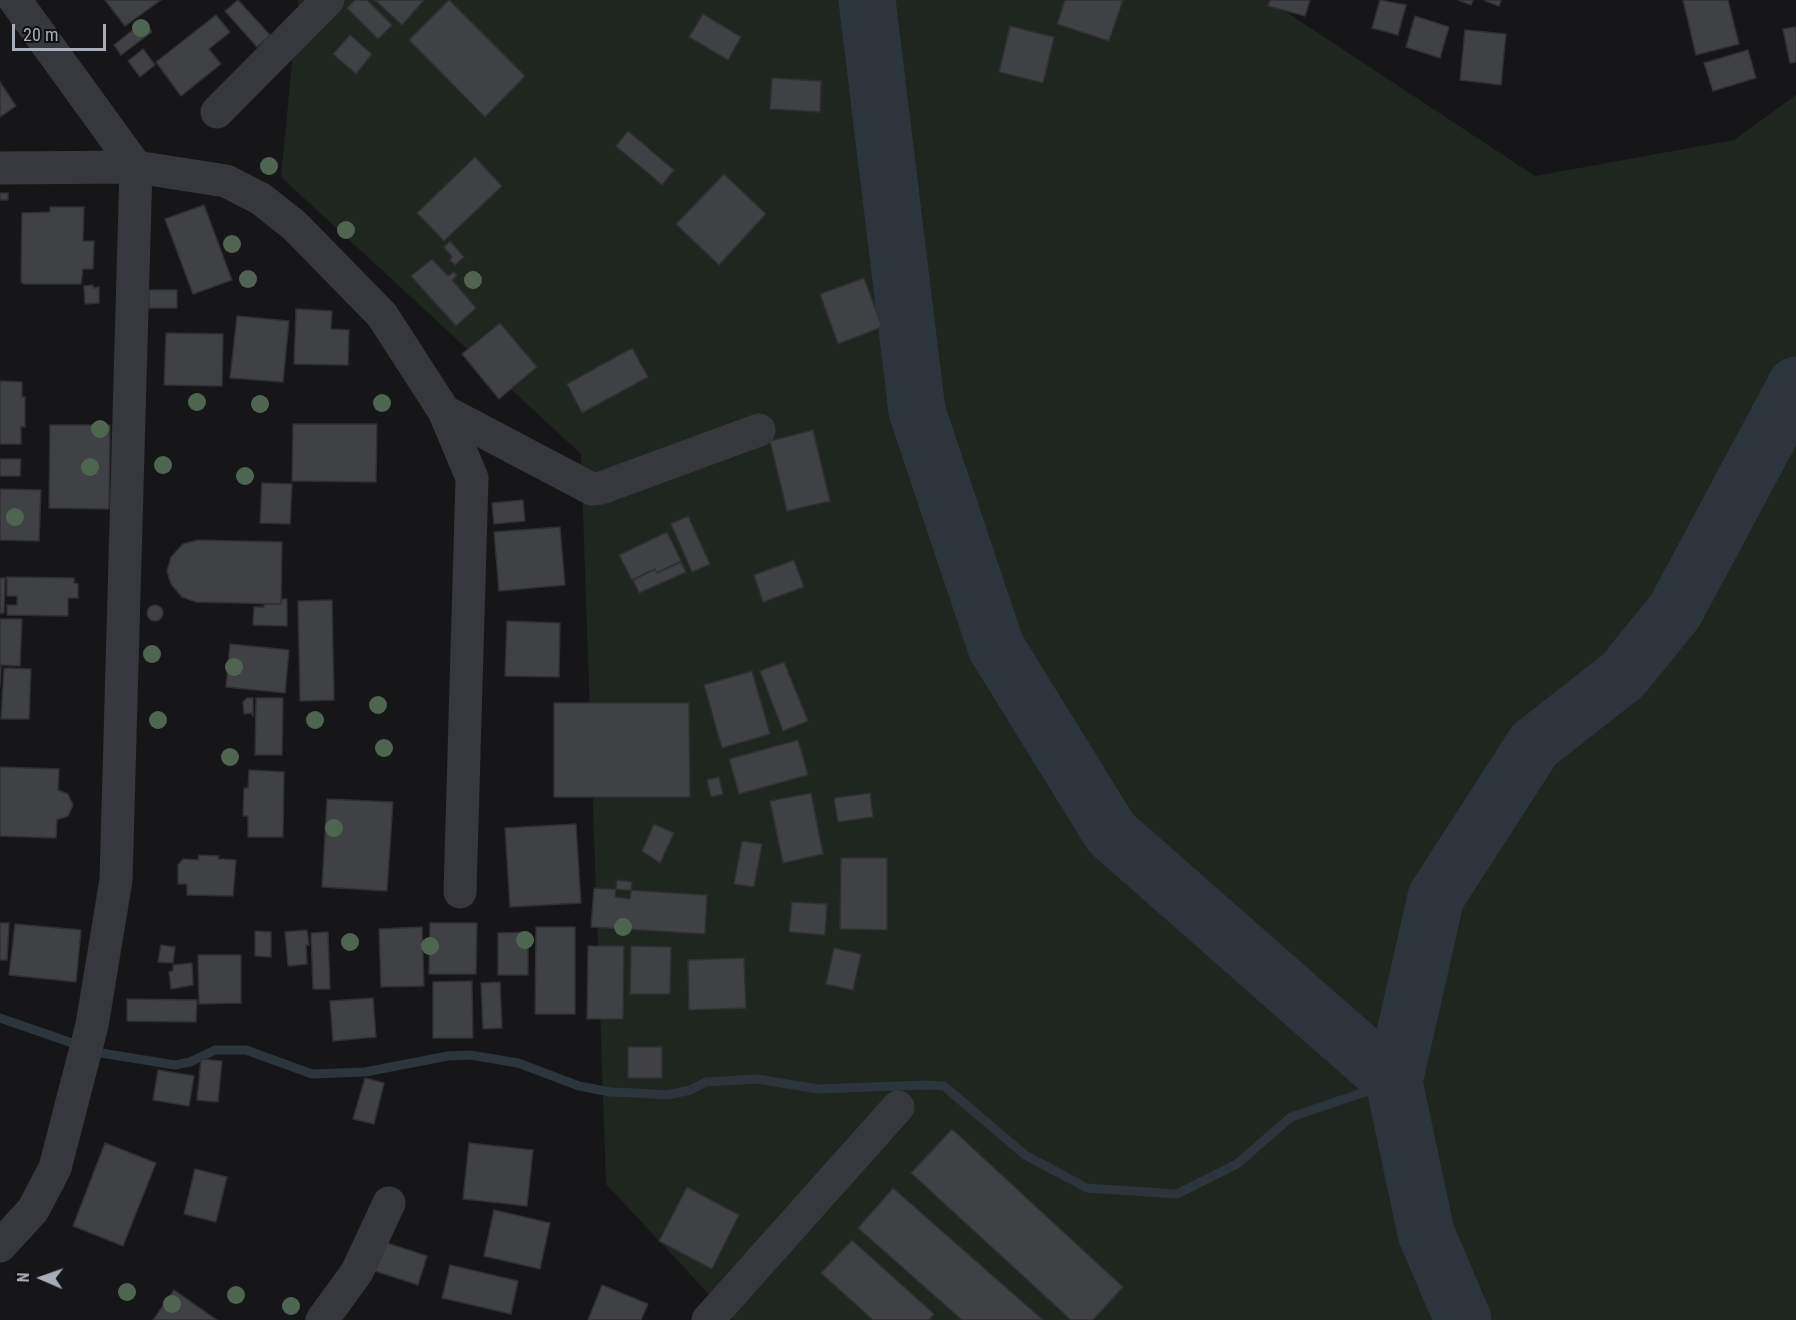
<!DOCTYPE html>
<style>
body{margin:0}
#map{position:relative;width:1796px;height:1320px;overflow:hidden;background:#161618;font-family:"Roboto Condensed",sans-serif}
canvas{display:block}
.north{position:absolute;left:12px;top:1248px;width:60px;height:60px;-webkit-text-stroke:4px #111113;paint-order:stroke;rotate:272deg;font-size:16px;font-weight:700;line-height:24px;text-align:center;color:#a8adb8}
.north::after{content:'';display:block;margin:auto;width:21px;height:27px;background:#a8adb8;clip-path:polygon(50% 0,100% 100%,50% 72%,0 100%)}
.scale{position:absolute;left:12px;top:24px;width:94px;height:27px;box-sizing:border-box;border:3px solid #a8adb8;border-top:0;padding-left:8px;font-size:18px;line-height:21px;white-space:nowrap;color:#a8adb8;-webkit-text-stroke:4px #111113;paint-order:stroke}
</style>
<div id="map">
<canvas width="1796" height="1320"></canvas>
<div class="north">N</div>
<div class="scale">20 m</div>
</div>
<script>
const g = document.querySelector('canvas').getContext('2d');
g.lineJoin = 'round';
function fill(path, color) {
  g.fillStyle = color;
  g.fill(path, 'evenodd');
}
function strokePath(path, color, width, dash) {
  g.strokeStyle = color;
  g.lineWidth = width;
  g.lineCap = dash ? 'butt' : 'round';
  g.setLineDash(dash || []);
  g.stroke(path);
}
fill(new Path2D(`
 M298 0H1268L1535 176 1734 140 1796 95V1320H733L606 1184 581 454 281 177Z`), '#1e261f');
strokePath(new Path2D(`
 M0 1018 101 1053 175 1065 190 1062 215 1050H246L312 1074 365 1072 448 1056 470 1055 518 1063 579 1086 610 1092 636 1093 668 1095 690 1090 706 1082 757 1079 817 1089 926 1085 944 1086 1025 1155 1087 1188 1177 1194 1237 1164 1291 1117 1394 1082`), '#2c353c', 9);
strokePath(new Path2D(`
 M867 0 917 411 996 647 1111 833 1394 1082
 M1463 1320 1426 1233 1394 1082 1436 897 1534 745 1623 675 1675 611 1796 385`), '#2c353c', 57);
const building = new Path2D(`
 M105 0H161L125 26Z
 M238 0 270 35 257 47 225 11Z
 M355 0H367L392 25 378 39 347 8Z
 M375 0H424L402 25Z
 M449 0 525 76 485 117 409 40Z
 M1065 0H1123L1109 41 1057 24Z
 M1270 0H1310L1305 16 1268 6Z
 M1380 0 1406 5 1398 35 1372 28Z
 M1458 0H1473L1471 5Z
 M1486 0H1501L1499 6 1485 1Z
 M1683 0H1728L1739 44 1696 55Z
 M703 14 741 37 728 60 689 37Z
 M216 15 230 32 209 49 221 64 181 96 156 62Z
 M1415 16 1449 27 1440 58 1406 47Z
 M144 21 152 32 121 55 114 45Z
 M1010 26 1054 37 1043 83 999 72Z
 M1796 27V62L1790 63 1783 29Z
 M1465 30 1506 34 1501 85 1460 80Z
 M350 35 372 54 356 74 333 54Z
 M143 49 155 65 140 77 128 61Z
 M1748 50 1756 78 1713 91 1704 63Z
 M772 78 821 81 820 112 770 109Z
 M0 82 16 106 0 117Z
 M628 131 674 170 662 185 616 146Z
 M475 157 502 186 444 241 417 213Z
 M724 174 766 214 719 265 676 224Z
 M0 193H8V200H0Z
 M204 205 232 280 193 294 165 219Z
 M50 207H84L83 241H94L93 269H83L81 284H24L21 282 22 213 50 212Z
 M450 241 464 257 455 265 450 260 452 257 444 247Z
 M432 259 448 276 454 272 457 275 452 280 476 308 456 326 411 276Z
 M864 278 882 327 838 344 820 294Z
 M93 285V288L99 287V303L85 304 84 286Z
 M149 290H177V308H149Z
 M296 309 332 311 331 329 349 330 348 365 294 364Z
 M237 316 289 321 283 382 230 378Z
 M500 323 537 367 499 399 462 354Z
 M166 333 223 334 222 386 164 385Z
 M632 348 648 377 582 413 567 384Z
 M0 381 22 382V397H25V427H21V444H0Z
 M293 424H377L376 482 292 481Z
 M50 425H110L109 509 49 508Z
 M813 430 830 501 787 511 770 441Z
 M0 459H21L20 476H0Z
 M262 483 292 484 290 524 260 523Z
 M0 489 41 490 39 541 0 540Z
 M523 500 525 521 494 524 492 503Z
 M688 516 710 564 692 572 671 524Z
 M560 527 565 585 499 591 494 532Z
 M667 532 681 561 657 573 655 569 632 580 619 555Z
 M198 540 282 542 281 604 196 602 182 597 171 584 167 571 171 557 183 544Z
 M794 560 804 587 763 602 754 575Z
 M681 562 686 572 639 593 633 580 655 569 657 573Z
 M7 577 74 578V583L78 584V598H68V616L7 615V605H17V596H7Z
 M0 578H5L4 613H0Z
 M281 599H287V626L253 625 254 607H264V604H281Z
 M332 600 334 700 300 701 298 601Z
 M147 613a8 8 0 1 1 16 0a8 8 0 1 1-16 0Z
 M0 619H22L20 666 1 665 0 686Z
 M507 621 560 623 559 677 505 676Z
 M230 644 289 650 285 693 226 687Z
 M784 662 808 721 783 731 760 671Z
 M4 668 31 669 29 719H1Z
 M752 671 770 734 722 748 704 685Z
 M247 698H253V716L251 713 244 714 243 702Z
 M256 698H283L282 755H255Z
 M554 703H689L690 797H554Z
 M798 740 808 775 739 794 729 759Z
 M0 767 59 769 58 790 68 794 73 805 68 816 57 820 56 838 0 836Z
 M249 770 284 772 283 837H248V816H243L244 788H248Z
 M719 777 723 794 711 797 707 780Z
 M811 793 823 854 783 863 770 801Z
 M870 793 873 817 838 822 834 798Z
 M327 799 393 802 387 891 322 887Z
 M576 824 581 903 510 907 505 828Z
 M654 824 674 833 660 863 642 851Z
 M742 841 762 844 754 887 734 884Z
 M199 855 219 856 218 859 236 860 233 896 187 895V884H178V865L183 859 198 860Z
 M841 858H887V930L840 929Z
 M617 880 632 882 630 899 615 897Z
 M594 888 707 895 705 934 591 927Z
 M792 902 827 904 825 935 789 932Z
 M0 923H9L7 960H0Z
 M430 923H477L476 974H429Z
 M15 924 81 930 76 982 9 975Z
 M422 927 424 986 381 987 379 929Z
 M536 927H575V1014H535Z
 M307 930 309 945H306L307 964 288 966 285 932Z
 M255 931 271 932V957L255 956Z
 M328 932 330 989H313L311 933Z
 M528 932V975H498V933Z
 M161 945 175 947 173 963 158 962Z
 M588 946H624L623 1019H587Z
 M631 946 671 947 670 994H630Z
 M834 948 861 954 853 990 826 984Z
 M198 955H241V1003L199 1004Z
 M744 958 746 1008 689 1010 688 960Z
 M192 963 193 985 171 989 169 972 173 971V965Z
 M472 981 473 1038H433V982Z
 M500 982 502 1028 483 1029 481 983Z
 M373 998 376 1037 333 1041 330 1001Z
 M127 999 197 1000 196 1022 127 1021Z
 M628 1047H662V1078H628Z
 M201 1059 222 1061 218 1102 197 1100Z
 M158 1070 194 1076 189 1106 153 1100Z
 M365 1078 384 1083 374 1124 353 1119Z
 M952 1129 1123 1287 1093 1320H1071L911 1173Z
 M105 1143 156 1163 123 1246 73 1226Z
 M469 1143 533 1150 527 1206 463 1199Z
 M195 1169 227 1177 216 1222 184 1214Z
 M687 1187 739 1215 712 1269 659 1241Z
 M893 1188 1043 1320H962L858 1228Z
 M494 1210 550 1223 540 1269 484 1256Z
 M852 1240 934 1314 929 1320H873L821 1273Z
 M384 1242 427 1256 418 1285 375 1271Z
 M450 1265 518 1281 511 1314 442 1298Z
 M602 1285 648 1304 641 1320H588Z
 M174 1290 217 1320H153Z`);
fill(building, '#404145');
strokePath(building, '#303034', 1.5);
strokePath(new Path2D(`
 M217 112 328 0
 M0 168 136 167 226 181 261 199 295 226 382 315 444 411 472 478 460 892
 M444 411 592 489 601 488 759 430
 M0 1246 33 1210 55 1168 92 1025 116 880 136 167 15 0
 M322 1320 357 1272 389 1203
 M708 1320 898 1107`), '#37383d', 33);
g.fillStyle = '#506452';
for (const [x, y] of [
 [141,28],
 [269,166],
 [346,230],
 [232,244],
 [248,279],
 [473,280],
 [197,402],
 [382,403],
 [260,404],
 [100,429],
 [163,465],
 [90,467],
 [245,476],
 [15,517],
 [152,654],
 [234,667],
 [378,705],
 [158,720],
 [315,720],
 [384,748],
 [230,757],
 [334,828],
 [623,927],
 [525,940],
 [350,942],
 [430,946],
 [127,1292],
 [236,1295],
 [172,1304],
 [291,1306]
]) {
  g.beginPath();
  g.arc(x, y, 9, 0, 2 * Math.PI);
  g.fill();
}
</script>
